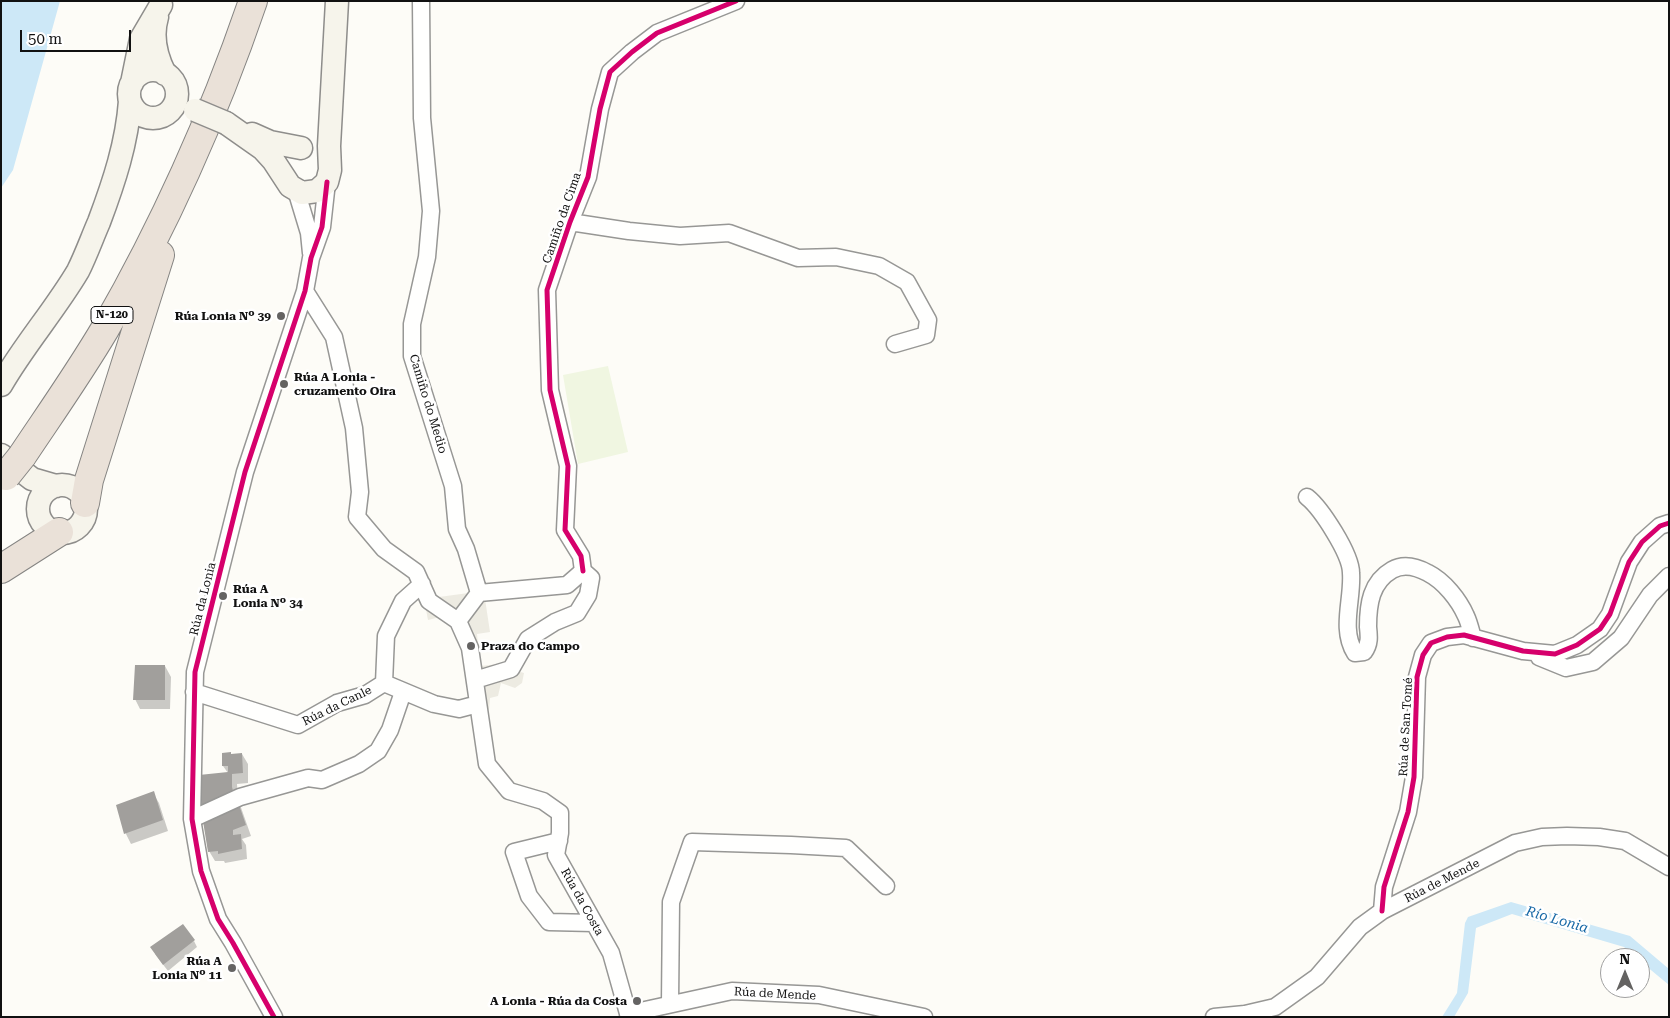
<!DOCTYPE html>
<meta charset="utf-8">
<style>
body{margin:0}
#map{position:relative;width:1670px;height:1018px;overflow:hidden;background:#fdfcf7;font-family:"Roboto Serif",serif}
canvas{display:block}
.frame{position:absolute;inset:0;border:2px solid #111;pointer-events:none}
.north{position:absolute;left:1600px;top:948px;width:50px;height:50px;box-sizing:border-box;background:#fff;border:1px solid #a0a0a0;border-radius:50%;rotate:0deg;font-size:14px;font-weight:700;line-height:20px;text-align:center;color:#111}
.north::after{content:'';display:block;margin:auto;width:18px;height:22px;background:#646362;clip-path:polygon(50% 0,100% 100%,50% 72%,0 100%)}
.scale{position:absolute;left:20px;top:30px;width:111px;height:22px;box-sizing:border-box;border:2px solid #111;border-top:0;padding-left:6px;font-size:15px;line-height:18px;white-space:nowrap;color:#111;-webkit-text-stroke:4px #fff;paint-order:stroke}
</style>
<div id="map">
<canvas width="1670" height="1018"></canvas>
<div class="frame"></div>
<div class="north">N</div>
<div class="scale">50 m</div>
</div>
<script>
const g = document.querySelector('canvas').getContext('2d');
g.lineJoin = 'round';
function fill(path, color) {
  g.fillStyle = color;
  g.fill(path, 'evenodd');
}
function strokePath(path, color, width, dash) {
  g.strokeStyle = color;
  g.lineWidth = width;
  g.lineCap = dash ? 'butt' : 'round';
  g.setLineDash(dash || []);
  g.stroke(path);
}
function write(font, color, halo, rows, align = 'center') {
  g.font = font + ' "Roboto Serif",serif';
  g.lineWidth = 5;
  g.setLineDash([]);
  g.textBaseline = 'middle';
  g.strokeStyle = halo;
  g.fillStyle = color;
  for (const [text, x, y, turn = 0] of rows) {
    g.save();
    g.translate(x, y);
    g.rotate((+turn || 0) * Math.PI / 180);
    g.textAlign = isNaN(turn) ? turn : align;
    if (halo) g.strokeText(text, 0, 0);
    g.fillText(text, 0, 0);
    g.restore();
  }
}
fill(new Path2D(`
 M608 366 628 452 578 464 563 375Z`), '#f0f6e1');
fill(new Path2D(`
 M476 592 485 599 490 632 477 634 480 666 509 663 517 671 524 673 522 683 515 688 501 683 498 696 490 698 489 710 468 700 469 676 466 652 453 626 440 617 428 620 424 599Z`), '#edebe2');
fill(new Path2D(`
 M1 1H60L13 170 1 188Z
 M1511 902 1630 936 1669 969V985L1640 961V958H1637L1624 947 1512 914 1476 928 1468 993 1454 1017H1442L1457 993 1465 923 1468 917Z`), '#cde8f7');
fill(new Path2D(`
 M165 666 171 677 170 709H140L135 699Z
 M242 754 248 764V783L237 784 238 799 251 836 242 839 246 845 247 859 225 863 224 861H215L209 851 228 773 223 766 231 755Z
 M153 793 159 803 168 831 131 844 126 834 117 806Z
 M194 941 197 947 168 971 155 954Z`), '#0003');
fill(new Path2D(`
 M135 665H165V700H133Z
 M231 752V754L242 753 243 773 232 774V787L235 798 202 813 199 775 228 772V766H222V753Z
 M154 791 163 820 124 834 116 805Z
 M237 799 246 825 233 830V835L241 834 242 849 218 854V851L208 852 202 815Z
 M183 924 195 940 163 965 150 947Z`), '#a19f9c');
const street = new Path2D(`
 M421 1 422 118 431 211 427 257 412 324V356L453 486 457 529 466 549 479 593
 M296 190 309 233 311 253
 M570 222 629 231 680 236 729 233 798 258 836 257 879 266 907 282 928 320 926 335 895 344
 M305 291 334 337 354 428 360 492 357 517 384 549 416 572 429 601 458 621
 M1307 497C1321 508 1351 554 1351 573 1353 599 1340 629 1355 653L1364 652C1370 644 1369 636 1368 627 1368 604 1371 582 1392 570 1404 563 1417 567 1428 573 1444 581 1459 600 1466 616 1469 622 1471 631 1473 638
 M583 571 581 556 565 530 568 466 550 390 547 290 570 222 588 177 600 109 610 72 632 52 657 33 736 1
 M458 621 470 648 487 764 509 791 543 801 560 813V833L556 855 611 953 629 1017
 M458 621 479 593 567 585 583 571
 M1539 657 1566 668 1593 662 1621 638 1650 595 1669 576
 M475 680 511 669 528 639 555 622 577 613 588 595 591 578 583 571
 M384 683 386 636 403 601 422 584
 M194 692 298 725 337 703 365 695 384 683 434 704 459 709 478 704
 M192 819 240 797 308 778 322 780 359 764 378 751 390 730 403 692
 M559 841 514 852 529 896 549 922 594 923
 M1382 911 1384 887 1408 812 1414 777 1417 677 1423 655 1431 643 1447 637 1464 635 1523 651 1555 654 1577 645 1600 629 1610 614 1629 562 1642 542 1660 526 1669 523
 M670 1004 671 902 692 842 791 845 846 848 886 886
 M274 1017 233 943 218 919 201 871 192 819 195 672 245 472 305 291 311 258 322 227 327 182
 M628 1017 645 1010 732 991 819 995 924 1017
 M1214 1017 1245 1014 1275 1007 1317 977 1360 927 1382 911 1515 843 1542 837 1567 836 1599 837 1625 841 1669 867`);
const secondary = new Path2D(`
 M157 17C151 37 156 56 165 74
 M129 94a24 24 0 1 1 48 0a24 24 0 1 1-48 0Z
 M132 83 141 39 161 5
 M226 123 263 149 273 160 290 186 302 193 317 191 327 182 330 170 329 146 337 1
 M252 134 270 142 301 148
 M1 385C24 345 55 310 78 271 86 255 92 238 99 222 114 182 127 143 130 101
 M1 455 32 479 56 486
 M38 509a24 24 0 1 1 48 0a24 24 0 1 1-48 0Z`);
const highway = new Path2D(`
 M22 456C50 414 79 373 105 329 165 225 214 115 253 1
 M85 503 89 480 160 255
 M1 569 59 532`);
strokePath(street, '#979795', 19);
strokePath(secondary, '#8e8d8b', 25);
strokePath(highway, '#858482', 30);
strokePath(street, '#fffffe', 16);
strokePath(secondary, '#f6f4eb', 22);
strokePath(highway, '#eae1d8', 28);
const secondaryBridge = new Path2D(`
 M195 110 226 123`);
const highwayBridge = new Path2D(`
 M6 476 22 456`);
strokePath(secondaryBridge, '#8e8d8b', 25, []);
strokePath(highwayBridge, '#858482', 30, []);
strokePath(secondaryBridge, '#f6f4eb', 22);
strokePath(highwayBridge, '#eae1d8', 28);
strokePath(new Path2D(`
 M583 571 581 556 565 530 568 466 550 390 547 290 570 222 588 177 600 109 610 72 632 52 657 33 736 1
 M1382 911 1384 887 1408 812 1414 777 1417 677 1423 655 1431 643 1447 637 1464 635 1523 651 1555 654 1577 645 1600 629 1610 614 1629 562 1642 542 1660 526 1669 523
 M274 1017 233 943 218 919 201 871 192 819 195 672 245 472 305 291 311 258 322 227 327 182`), '#d6006c', 5);
for (const [x, y, r, color] of [
 [281,316,5,"#646362"],
 [284,384,5,"#646362"],
 [223,596,5,"#646362"],
 [471,646,5,"#646362"],
 [232,968,5,"#646362"],
 [637,1001,5,"#646362"]
]) {
  const dot = new Path2D();
  dot.arc(x, y, r, 0, 2 * Math.PI);
  g.fillStyle = color;
  g.fill(dot);
  strokePath(dot, '#fff', 2);
}
for (const [x, y, w] of [
 [112,315,42]
]) {
  const box = new Path2D();
  box.roundRect(x - w / 2, y - 8.5, w, 17, 4);
  g.fillStyle = '#fff';
  g.fill(box);
  strokePath(box, '#111', 1);
}
write('bold 11px', '#111', null, [
 ["N-120",112,315]
]);
write('12px', '#111', '#fff', [
 ["Camiño da Cima",562,218,-71],
 ["Camiño do Medio",428,404,73],
 ["Rúa da Lonia",203,599,-76],
 ["Rúa da Canle",337,706,-26],
 ["Rúa de San Tomé",1406,727,-87],
 ["Rúa de Mende",1442,881,-27],
 ["Rúa da Costa",582,902,61],
 ["Rúa de Mende",775,994,3]
]);
write('bold 12px', '#111', '#fff', [
 ["Rúa Lonia Nº 39",271,316],
 ["Rúa A Lonia -",294,377,"left"],
 ["cruzamento Oira",294,391,"left"],
 ["Rúa A",233,589,"left"],
 ["Lonia Nº 34",233,603,"left"],
 ["Praza do Campo",481,646,"left"],
 ["Rúa A",222,961],
 ["Lonia Nº 11",222,975],
 ["A Lonia - Rúa da Costa",627,1001]
], 'right');
write('italic 14px', '#1768a6', '#fff', [
 ["Río Lonia",1557,920,16]
]);
</script>
